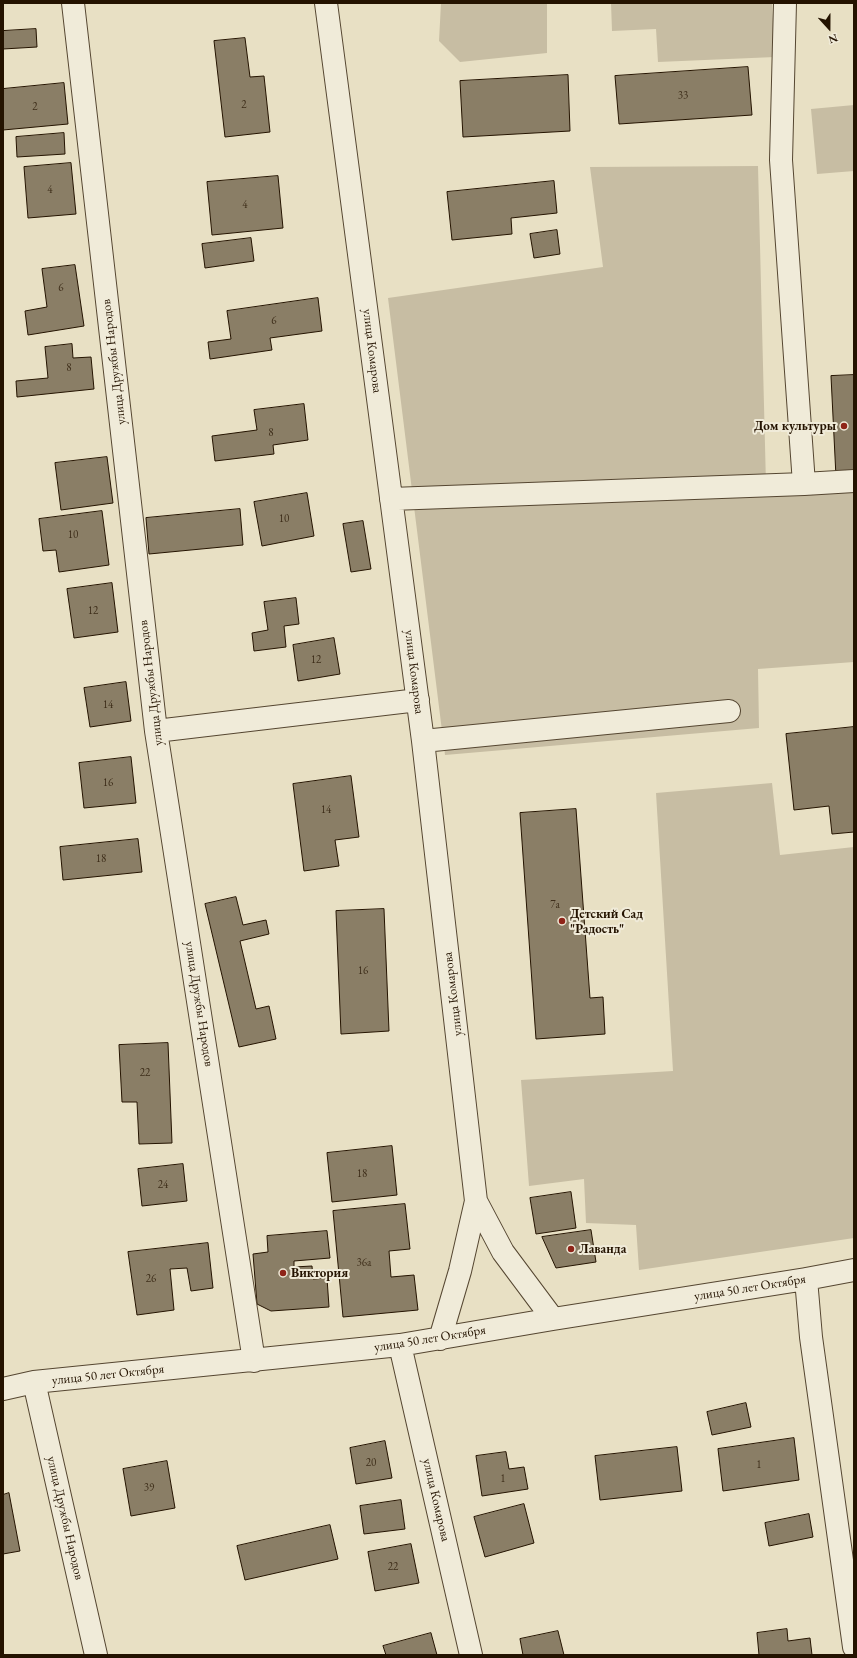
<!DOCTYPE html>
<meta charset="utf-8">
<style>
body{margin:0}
#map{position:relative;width:857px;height:1658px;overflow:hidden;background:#e8e0c4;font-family:"EB Garamond",serif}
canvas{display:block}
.frame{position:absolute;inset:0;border:4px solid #241300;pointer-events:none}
.north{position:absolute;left:809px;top:8px;width:40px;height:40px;-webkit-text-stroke:3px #f0ebd9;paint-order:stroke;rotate:159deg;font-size:11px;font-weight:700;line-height:16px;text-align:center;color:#241300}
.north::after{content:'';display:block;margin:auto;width:14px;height:18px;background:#241300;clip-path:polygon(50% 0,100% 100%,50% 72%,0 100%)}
</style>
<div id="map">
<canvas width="857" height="1658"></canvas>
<div class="frame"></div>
<div class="north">N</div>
</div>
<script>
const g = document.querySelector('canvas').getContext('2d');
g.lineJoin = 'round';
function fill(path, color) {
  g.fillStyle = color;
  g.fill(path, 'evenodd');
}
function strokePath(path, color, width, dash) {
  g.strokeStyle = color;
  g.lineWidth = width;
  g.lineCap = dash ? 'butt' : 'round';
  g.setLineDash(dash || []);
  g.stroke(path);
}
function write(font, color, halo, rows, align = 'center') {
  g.font = font + ' "EB Garamond",serif';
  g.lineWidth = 4;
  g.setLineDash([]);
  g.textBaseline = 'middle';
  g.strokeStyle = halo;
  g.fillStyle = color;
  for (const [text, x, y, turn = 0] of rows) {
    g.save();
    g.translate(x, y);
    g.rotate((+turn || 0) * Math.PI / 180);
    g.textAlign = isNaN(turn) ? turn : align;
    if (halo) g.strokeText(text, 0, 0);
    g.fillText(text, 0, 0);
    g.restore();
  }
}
fill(new Path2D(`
 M441 3H547V53L460 62 439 41Z
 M611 3H772L775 57 658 62 656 29 612 31Z
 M854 105V171L817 174 811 109Z
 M758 166 766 485 854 487V662L758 669 759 728 445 755 388 298 603 267 590 167Z
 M772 783 780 855 854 847V1238L639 1270 636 1225 586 1223 584 1179 529 1186 521 1080 673 1071 656 793Z`), '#c7bda3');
const building = new Path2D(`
 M36 29 37 47 3 49V31Z
 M245 38 250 77 264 76 270 132 225 137 214 41Z
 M748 67 752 115 619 124 615 76Z
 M568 75 570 131 463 137 460 81Z
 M64 83 68 124 3 130V89Z
 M64 133 65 154 17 157 16 137Z
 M71 163 76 214 28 218 24 167Z
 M278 176 283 228 212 235 207 182Z
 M554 181 557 213 511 218 512 234 452 240 447 192Z
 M557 230 560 254 534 258 530 234Z
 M251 238 254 261 205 268 202 244Z
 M75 265 84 326 28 335 25 311 47 307 42 269Z
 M318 298 322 331 270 338 272 350 210 359 208 342 231 339 227 311Z
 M72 344 73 358 91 357 94 389 17 397 16 381 48 378 45 347Z
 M854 375V476L836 477 831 376Z
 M304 404 308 440 273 445 274 454 215 461 212 436 257 430 254 410Z
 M107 457 113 503 61 510 55 463Z
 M307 493 314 536 262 546 254 502Z
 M240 509 243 545 149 554 146 518Z
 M102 511 109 565 59 572 56 550 43 551 39 519Z
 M363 521 371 569 351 572 343 524Z
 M112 583 118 632 74 638 67 589Z
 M296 598 299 624 284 626 286 647 254 651 252 633 268 630 264 602Z
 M334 638 340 674 298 681 293 645Z
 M126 682 131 721 90 727 84 688Z
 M854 727V832L832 834 829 806 794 810 786 734Z
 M131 757 136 803 84 808 79 763Z
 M351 776 359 837 335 840 339 866 304 871 293 784Z
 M576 809 590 998 603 997 605 1034 536 1039 520 813Z
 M138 839 142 872 63 880 60 847Z
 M236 897 243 925 266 920 269 934 240 941 256 1009 269 1006 276 1039 239 1047 205 904Z
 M384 909 389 1031 341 1034 336 911Z
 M168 1043 172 1143 139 1144 137 1102H122L119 1045Z
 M392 1146 397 1195 332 1202 327 1153Z
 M183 1164 187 1201 142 1206 138 1169Z
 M571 1192 576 1228 536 1234 530 1198Z
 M405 1204 410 1249 389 1251 391 1277 414 1275 418 1310 343 1317 333 1211Z
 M591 1230 596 1262 556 1268 542 1237Z
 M327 1231 330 1258 294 1261V1267L312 1266 313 1279 327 1278 329 1307 271 1311 257 1304 253 1254 268 1252 267 1236Z
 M208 1243 213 1288 191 1291 187 1268 170 1269 174 1310 137 1315 128 1252Z
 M746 1403 751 1427 712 1435 707 1412Z
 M794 1438 799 1480 723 1491 718 1449Z
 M385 1441 392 1478 356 1484 350 1448Z
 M677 1447 682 1491 600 1500 595 1456Z
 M506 1452 509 1469 524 1467 528 1489 482 1496 476 1456Z
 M167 1461 175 1508 131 1516 123 1469Z
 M9 1493 20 1551 3 1554V1495Z
 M401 1500 405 1529 364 1534 360 1506Z
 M524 1504 534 1543 485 1557 474 1517Z
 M809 1514 813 1537 769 1546 765 1523Z
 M330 1525 338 1559 245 1580 237 1546Z
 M411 1544 419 1583 375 1591 368 1552Z
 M787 1629 788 1641 810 1638 812 1655H759L757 1633Z
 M558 1631 564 1655H523L520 1639Z
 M431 1633 437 1655H386L383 1646Z`);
fill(building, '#8a7e66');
strokePath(building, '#241300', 1);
const minor = new Path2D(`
 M73 3 156 731 254 1361
 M326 3 423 741 476 1201 460 1271 440 1339
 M785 3 781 160 804 484 854 481
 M391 499 804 484
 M156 731 418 700
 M423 741 729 711
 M476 1201 503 1252 553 1319
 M806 1279 811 1337 854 1647
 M400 1345 471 1655
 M34 1382 96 1655
 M3 1389 34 1382 400 1345 553 1319 806 1279 854 1270`);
strokePath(minor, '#554631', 24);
strokePath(minor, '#f0ebd9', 22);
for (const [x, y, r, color] of [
 [844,426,4,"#8f2418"],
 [562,921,4,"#8f2418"],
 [571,1249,4,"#8f2418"],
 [283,1273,4,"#8f2418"]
]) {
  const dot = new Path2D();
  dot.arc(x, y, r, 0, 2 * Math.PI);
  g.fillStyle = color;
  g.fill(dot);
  strokePath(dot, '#f0ebd9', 1.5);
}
write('11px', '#3e2e1a', null, [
 ["33",683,96],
 ["2",244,105],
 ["2",35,107],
 ["4",50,190],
 ["4",245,205],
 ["6",61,288],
 ["6",274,321],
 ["8",69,368],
 ["8",271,433],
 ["10",284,519],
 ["10",73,535],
 ["12",93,611],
 ["12",316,660],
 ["14",108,705],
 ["16",108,783],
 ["14",326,810],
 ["18",101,859],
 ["7a",555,905],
 ["16",363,971],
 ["22",145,1073],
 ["18",362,1174],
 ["24",163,1185],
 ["36а",364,1263],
 ["26",151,1279],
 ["20",371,1463],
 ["1",759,1465],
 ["1",503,1479],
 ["39",149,1488],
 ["22",393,1567]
]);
write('13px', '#241300', '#f0ebd9', [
 ["улица Комарова",372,351,83],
 ["улица Дружбы Народов",114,362,-97],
 ["улица Комарова",414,672,83],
 ["улица Дружбы Народов",151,683,-97],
 ["улица Комарова",453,994,-97],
 ["улица Дружбы Народов",199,1004,81],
 ["улица 50 лет Октября",750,1288,-9],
 ["улица 50 лет Октября",430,1339,-9],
 ["улица 50 лет Октября",108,1375,-6],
 ["улица Комарова",436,1500,77],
 ["улица Дружбы Народов",65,1518,77]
]);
write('bold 13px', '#241300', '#f0ebd9', [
 ["Дом культуры",836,426,"right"],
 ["Детский Сад",570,914],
 ["\"Радость\"",570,929],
 ["Лаванда",579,1249],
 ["Виктория",291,1273]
], 'left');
</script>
